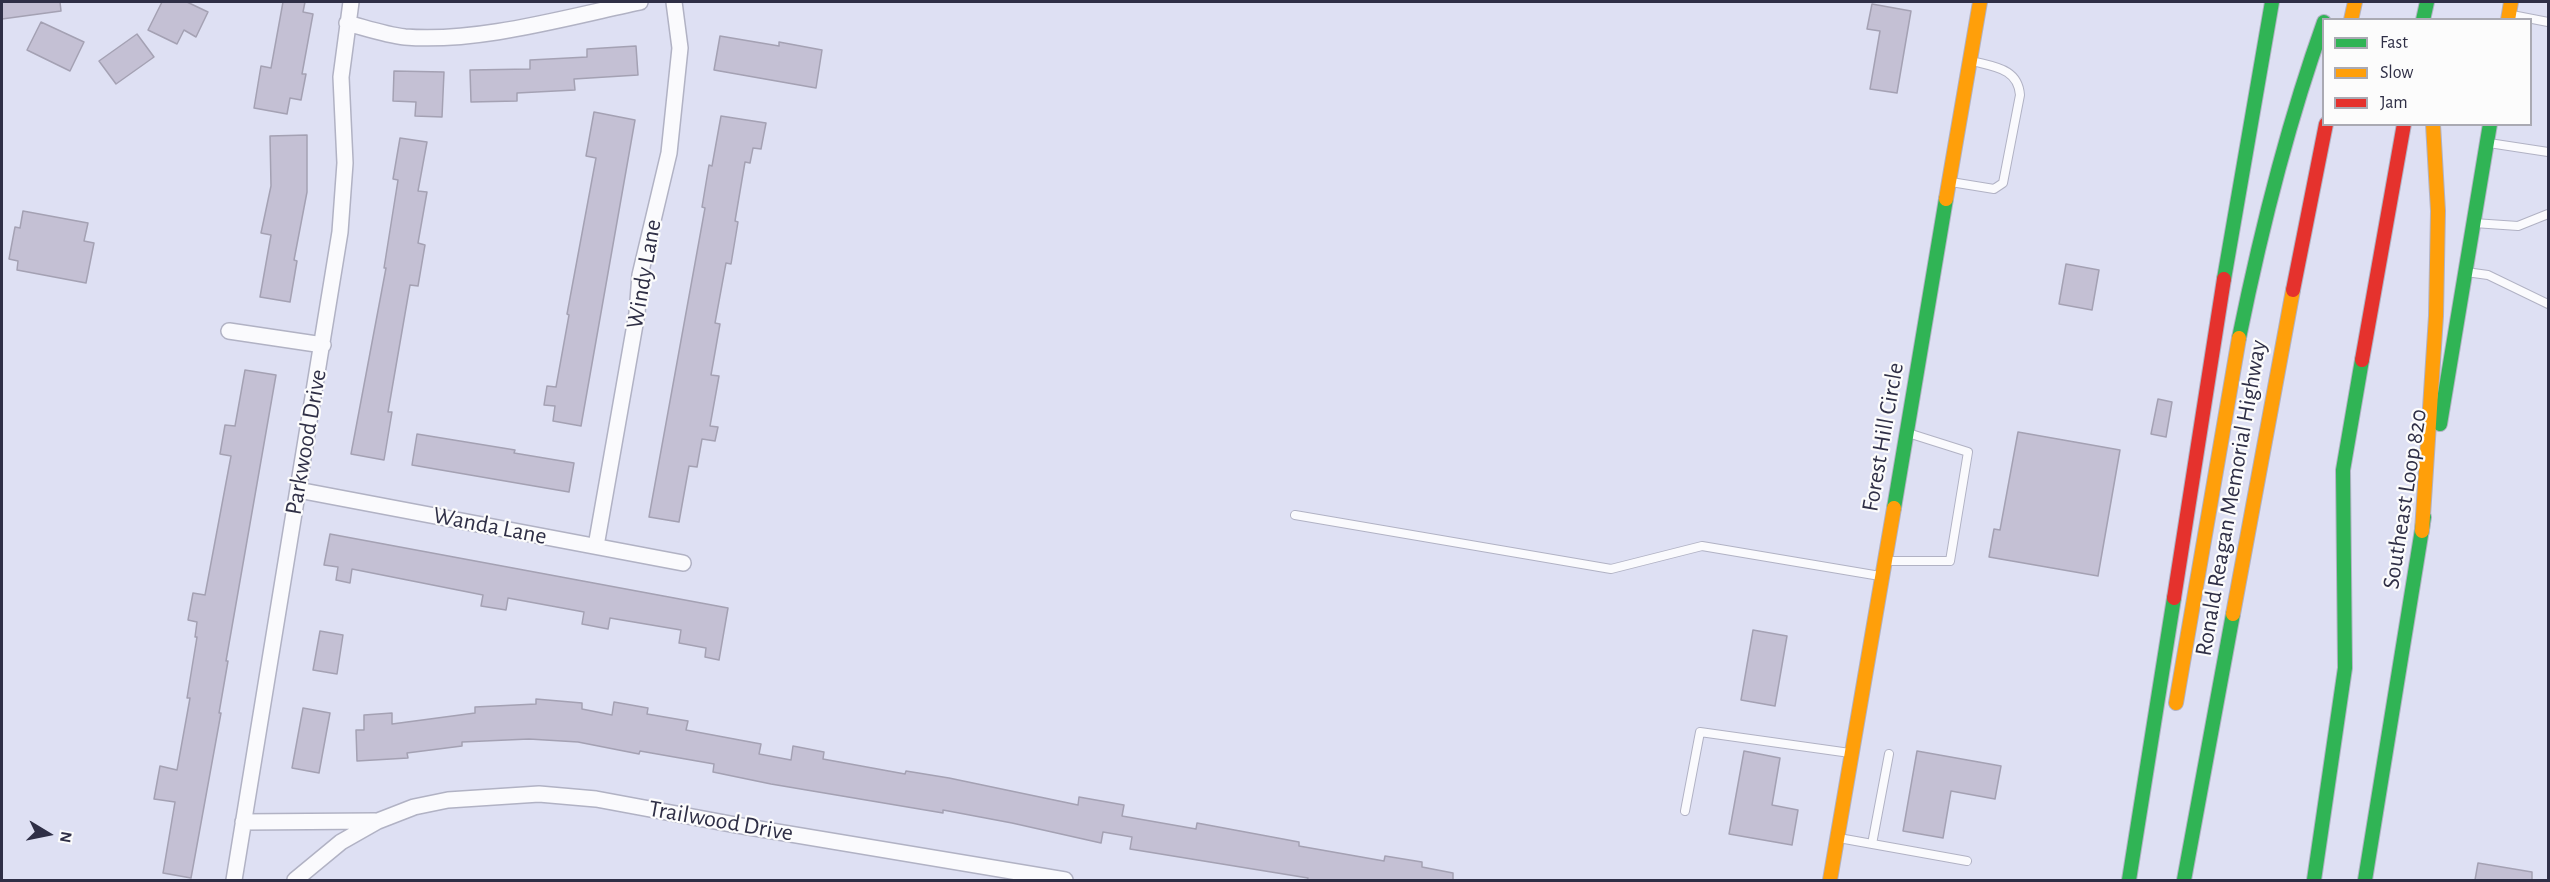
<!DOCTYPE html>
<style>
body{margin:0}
#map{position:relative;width:2550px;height:882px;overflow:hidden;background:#dee0f3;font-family:"Alegreya Sans",sans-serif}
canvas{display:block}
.frame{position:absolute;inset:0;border:3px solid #2f2f46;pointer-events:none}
.legend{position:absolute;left:2322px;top:18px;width:210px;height:108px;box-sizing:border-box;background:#fcfcfc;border:2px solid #aaaab3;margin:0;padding:8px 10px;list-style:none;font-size:18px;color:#2f2f46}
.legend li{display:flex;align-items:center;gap:12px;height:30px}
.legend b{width:30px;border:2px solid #aaaab3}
.north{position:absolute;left:18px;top:804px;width:60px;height:60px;-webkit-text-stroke:4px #fcfcfc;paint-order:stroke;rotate:100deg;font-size:16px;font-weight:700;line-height:24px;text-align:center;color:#2f2f46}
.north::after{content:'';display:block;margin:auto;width:21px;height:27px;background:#2f2f46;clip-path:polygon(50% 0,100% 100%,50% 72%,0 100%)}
</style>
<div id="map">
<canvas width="2550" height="882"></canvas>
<div class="frame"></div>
<ul class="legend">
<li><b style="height:8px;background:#30b455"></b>Fast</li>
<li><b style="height:8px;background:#ff9f0a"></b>Slow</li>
<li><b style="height:8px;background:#e5322d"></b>Jam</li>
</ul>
<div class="north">N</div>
</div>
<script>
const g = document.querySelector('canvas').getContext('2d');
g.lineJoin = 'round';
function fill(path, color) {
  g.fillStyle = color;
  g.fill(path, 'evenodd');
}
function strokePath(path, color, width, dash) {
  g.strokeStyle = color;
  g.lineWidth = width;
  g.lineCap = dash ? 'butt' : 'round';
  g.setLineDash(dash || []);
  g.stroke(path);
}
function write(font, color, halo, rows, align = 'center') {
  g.font = font + ' "Alegreya Sans",sans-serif';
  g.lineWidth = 4.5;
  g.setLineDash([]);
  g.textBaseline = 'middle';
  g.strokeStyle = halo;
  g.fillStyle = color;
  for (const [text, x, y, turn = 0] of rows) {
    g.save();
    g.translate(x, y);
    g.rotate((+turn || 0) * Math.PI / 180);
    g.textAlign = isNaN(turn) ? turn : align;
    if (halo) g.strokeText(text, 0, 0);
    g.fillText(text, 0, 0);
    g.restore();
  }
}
const building = new Path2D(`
 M2 2H60L61 11 2 19Z
 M162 2H187L208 12 196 37 184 30 177 44 148 30Z
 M283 2H305L303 12 313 14 302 74H306L301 100 290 98 287 114 254 108 261 66 271 68Z
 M1872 4 1911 11 1897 93 1870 89 1880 31 1867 29Z
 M41 22 84 42 70 71 27 50Z
 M137 34 154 57 116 84 99 61Z
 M720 36 779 46V42L822 50 816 88 714 70Z
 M636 46 638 75 574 79 575 90 517 93V101L471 102 470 70 530 69V60L587 57V49Z
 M394 71 444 72 442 117 415 116 416 102 393 101Z
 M594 112 635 120 581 426 553 421 555 406 544 405 547 386 556 387 569 315 567 314 596 158 586 156Z
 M721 116 766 123 761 149 753 148 750 163 745 162 735 221 738 222 731 264 726 263 715 323 720 324 711 375 719 376 710 426 718 427 715 441 702 439 697 467 689 466 679 522 649 517 705 208 702 207 709 165 712 166Z
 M307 135V192L294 260 297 261 290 302 260 297 271 235 261 233 271 186 270 136Z
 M400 138 427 142 418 191 427 192 418 243 425 245 418 286 410 285 388 412H392L384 460 351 454 386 268H384L398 180 393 179Z
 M23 211 88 223 84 241 94 243 86 283 17 270 18 261 9 259 15 227 20 228Z
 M2066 264 2099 270 2092 310 2059 304Z
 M245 370 276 375 226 661H228L219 713H221L191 878 163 873 175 802 154 799 160 766 177 770 190 698H187L197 637H195L197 622 188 620 193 593 205 595 231 456 220 454 225 425 235 426Z
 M2158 399 2172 402 2166 437 2151 434Z
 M2018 432 2120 450 2098 576 1989 557 1994 529 2000 530Z
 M417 434 515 450 514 453 574 463 569 492 412 465Z
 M330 534 728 608 719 660 705 657 706 648 679 643 681 630 610 618 608 629 582 624 584 612 508 598 506 610 481 606 483 595 352 569 350 583 336 580 338 567 324 565Z
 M1753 630 1787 636 1775 706 1741 700Z
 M320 631 343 635 337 674 313 670Z
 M536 699 582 703V709L612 715 614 702 648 708 647 714 688 721 686 730 761 744 759 754 791 760 793 746 824 752 823 759 905 774 906 771 949 778 1078 805 1079 797 1124 805 1122 816 1196 829 1197 823 1299 842V846L1384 861 1385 856 1422 862V867L1453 873V880H1307L1308 878 1130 849 1132 837 1103 832 1101 843 1012 823 943 810V813L771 784 713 772 714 764 640 751 639 754 578 742 529 739 462 742V746L407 753 408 758 357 761 356 730H364V715L392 713V724L475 713V707L536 704Z
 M303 708 330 713 319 773 292 768Z
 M1744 751 1780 758 1772 805 1798 810 1792 845 1729 834Z
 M1917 751 2001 766 1995 799 1951 791 1943 838 1903 831Z
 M2478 863 2532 872V880H2475Z`);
fill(building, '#c4c0d4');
strokePath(building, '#a4a1b3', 1.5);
const lane = new Path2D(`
 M2512 15 2548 22
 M2489 143 2548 152
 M1951 182 1994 189 2003 183 2020 95C2018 68 1994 67 1972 61
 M2474 223 2518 226 2548 214
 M2466 272 2488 275 2548 304
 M1295 515 1611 569 1702 546 1880 576
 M1886 561H1950L1968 452 1908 433
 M1685 811 1700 732 1850 753
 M1839 838 1967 861
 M1872 844 1889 754`);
const street = new Path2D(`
 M347 23C366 28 386 35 405 37 479 43 567 17 640 2
 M229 331 323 345
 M298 490 683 563
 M596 546 637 313 640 275 669 153 680 48 674 2
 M243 822 375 821
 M234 880 340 232 345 163 341 77 351 2
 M295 880 341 842 378 821 414 807 448 800 539 794 596 799 736 825 1065 880`);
const fast = new Path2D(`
 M2423 20 2427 2
 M2224 279 2272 2
 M2239 338C2261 230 2287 125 2324 22
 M2440 424 2490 124
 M1894 508 1946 199
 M2129 880 2174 598
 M2184 880 2233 614
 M2314 880 2345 668 2343 470 2362 360
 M2365 880 2424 517`);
const slow = new Path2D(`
 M2351 20 2355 2
 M2508 20 2511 2
 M1946 199 1980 2
 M2422 531 2436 316 2438 211 2433 124
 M2233 614 2293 290
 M2176 703 2239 338
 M1830 880 1894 508`);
const jam = new Path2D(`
 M2293 290 2326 124
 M2362 360 2404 124
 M2174 598 2224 279`);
strokePath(lane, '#b1b2c4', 10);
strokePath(street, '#b1b2c4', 18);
strokePath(fast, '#b1b2c4', 16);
strokePath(slow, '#b1b2c4', 16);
strokePath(jam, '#b1b2c4', 16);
strokePath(lane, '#fafafd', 8);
strokePath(street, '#fafafd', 15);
strokePath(fast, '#30b455', 14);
strokePath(slow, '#ff9f0a', 14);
strokePath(jam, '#e5322d', 14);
write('24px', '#2f2f46', '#fcfcfc', [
 ["Windy Lane",644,274,-80],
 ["Forest Hill Circle",1883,437,-80],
 ["Parkwood Drive",306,442,-80],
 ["Ronald Reagan Memorial Highway",2231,498,-80],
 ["Southeast Loop 820",2405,499,-81],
 ["Wanda Lane",490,526,11],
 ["Trailwood Drive",721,821,10]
]);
</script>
